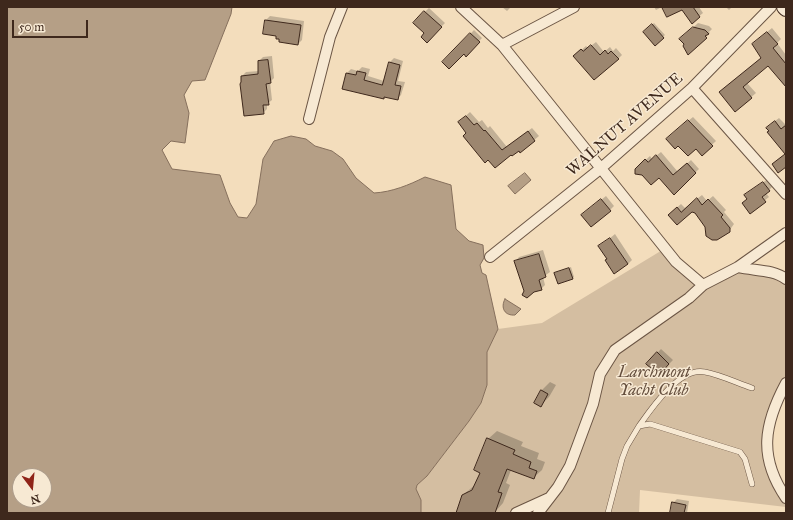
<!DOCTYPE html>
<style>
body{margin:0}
#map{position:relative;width:793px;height:520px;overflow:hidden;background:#f3ddbc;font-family:"IM FELL Great Primer",serif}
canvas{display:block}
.frame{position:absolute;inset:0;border:8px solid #3e281c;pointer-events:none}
.north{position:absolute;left:12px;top:468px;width:40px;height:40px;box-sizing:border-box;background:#f7e9d3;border:1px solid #ad9c8a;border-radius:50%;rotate:164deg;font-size:11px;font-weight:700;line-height:16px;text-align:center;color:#3e281c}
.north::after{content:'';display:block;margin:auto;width:14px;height:18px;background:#8f2418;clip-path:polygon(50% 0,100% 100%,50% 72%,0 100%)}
.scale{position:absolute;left:12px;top:20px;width:76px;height:18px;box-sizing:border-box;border:2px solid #3e281c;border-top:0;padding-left:5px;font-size:12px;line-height:14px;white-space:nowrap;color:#3e281c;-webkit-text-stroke:3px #f7e9d3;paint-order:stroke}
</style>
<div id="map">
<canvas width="793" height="520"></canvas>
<div class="frame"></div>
<div class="north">N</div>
<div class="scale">50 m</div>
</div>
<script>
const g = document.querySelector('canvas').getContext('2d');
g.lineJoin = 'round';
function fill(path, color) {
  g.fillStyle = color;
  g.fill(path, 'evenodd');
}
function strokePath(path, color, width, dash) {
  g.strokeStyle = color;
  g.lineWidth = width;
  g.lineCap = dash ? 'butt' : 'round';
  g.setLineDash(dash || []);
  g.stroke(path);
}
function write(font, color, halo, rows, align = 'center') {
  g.font = font + ' "IM FELL Great Primer",serif';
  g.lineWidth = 3;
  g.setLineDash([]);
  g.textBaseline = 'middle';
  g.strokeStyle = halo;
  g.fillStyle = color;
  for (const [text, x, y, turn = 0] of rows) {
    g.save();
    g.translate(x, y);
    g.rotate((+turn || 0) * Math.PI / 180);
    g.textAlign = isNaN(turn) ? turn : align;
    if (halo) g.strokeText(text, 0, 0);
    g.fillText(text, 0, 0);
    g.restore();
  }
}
fill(new Path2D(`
 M664 249 703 286 739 269 786 280V379L765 453 786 499V507L640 490 639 513H421V500L416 490 417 485 427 476 469 421 481 403 487 385V352L498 329 542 323Z`), '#d4bea1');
const water = new Path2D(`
 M7 7H232L231 14 205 80 192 81 184 95 189 113 185 143 171 141 162 150 172 169 220 175 230 203 238 217 247 218 256 204 263 159 274 141 291 136 306 139 315 146 332 151 343 159 356 178 374 193C392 192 409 185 425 177L451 185 456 229 469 241 483 245 484 258 480 265 482 273 486 275 498 329 487 352V385L481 403 469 421 427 476 417 485 416 489 421 500V513H7ZM20 476H44V500H20Z
 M525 173 531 180 515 194 508 186Z
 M505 299 521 309 515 315C505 316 500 308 505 299Z`);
fill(water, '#b59f86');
strokePath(water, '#856f5c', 1);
fill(new Path2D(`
 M502 7H511L507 11Z
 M654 7H662L656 10Z
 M663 7H699L703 13 692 22 681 8Z
 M726 7H732L729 10Z
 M429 8 445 23 427 41 426 33 414 22Z
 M270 16 304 21 302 40 298 44 280 38 266 20Z
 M654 23 665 35 655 44 644 32Z
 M698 23 709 26 712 29 709 32 710 33 706 37 685 44V35Z
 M772 28 781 39 777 43 786 55V77L768 64 747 83 756 93 735 111 720 92 762 58 757 40Z
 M474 30 482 38 466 55 464 53 444 62Z
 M596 42 604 52 610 47 613 51 616 48 622 55 618 59 579 52 586 46 588 48Z
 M272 56 274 78 270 82 272 100 267 104V109L263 113 242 82V76L246 72 259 71V61L263 57Z
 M394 58 403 61 398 81 405 82 401 95 397 99 385 96 383 98 347 73 351 69 358 71 362 67 370 69 368 76 384 81 390 62Z
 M470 112 479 122 482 120 488 128 490 126 507 147 532 128 539 136 520 152 519 150 511 153 495 167 459 122Z
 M693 117 716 141 702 154 696 147 671 135Z
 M779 118 786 125V144L771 124Z
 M661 152 678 172 691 160 699 169 674 193 659 177 642 174 640 165 650 156 652 159Z
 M768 179 773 186 766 193 769 197 750 212 748 199 745 195Z
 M702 195 707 201 713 196 726 210 724 212 734 224 729 231 706 227 693 211 677 223 673 211 681 204 685 208Z
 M606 196 614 206 610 210 586 212Z
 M615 234 632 260 628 264 608 259 603 244Z
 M543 250 550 272 543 277 545 285 541 289 515 262 519 257Z
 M571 267 574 277 573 278 555 273Z
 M661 349 673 360 659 374 647 364Z
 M550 382 556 385 549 397 541 405 535 402 542 390Z
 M497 431 523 442 521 446 539 453 537 459 545 462 542 470 533 478 511 470 506 483 510 485 503 503 494 513H455L458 510 463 495 476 484 482 473 488 439ZM476 487 468 493V491Z
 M677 499 689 501 687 513H671L673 503Z`), '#0003');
const building = new Path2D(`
 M662 7H693L700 17 692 24 682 10 667 17Z
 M424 11 442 27 427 43 421 37 424 33 413 23Z
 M265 20 301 25 298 45 279 42V39H276V36L263 34Z
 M652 24 664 38 655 46 643 32Z
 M693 27 705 30 709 34 705 36 707 38 688 55 683 46 684 44 679 39Z
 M767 32 778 44 773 48 786 64V87L768 66 743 87 752 98 735 112 719 92 761 58 752 44Z
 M470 33 480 42 466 57 464 54 449 69 442 62Z
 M591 45 600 55 605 50 608 54 611 51 619 59 594 80 573 56 581 49 583 51Z
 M268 60 271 83 266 84 269 105H263L264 114 244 116 240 84 241 82V76L258 74V61Z
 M389 62 400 65 395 85 401 86 398 100 384 97V99L342 89 346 73 356 75 357 71 366 73 364 80 382 85Z
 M466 116 474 125 477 123 484 131 485 130 502 150 528 131 535 141 520 153 519 151 512 156 511 155 495 168 488 160 485 163 463 136 466 133 458 122Z
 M688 120 713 146 702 156 696 149 688 156 678 146 675 149 666 139Z
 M775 121 781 129 786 125V167L778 173 772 164 785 154 767 132 769 131 766 128Z
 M656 155 673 175 687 163 696 173 674 195 659 178 651 185 642 175 635 174V169L645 159 648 162Z
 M763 182 770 191 762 197 766 202 750 214 742 203 747 199 744 195Z
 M697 198 702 205 708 199 723 215 721 217 730 228V232L717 240H712L706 236 705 227 695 213 692 212 677 225 668 215 677 207 681 212Z
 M601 199 611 211 591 227 581 215Z
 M610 238 628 264 614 274 605 260 607 259 598 246Z
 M539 254 546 277 539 280 542 290 534 292 527 298 522 295 524 291 514 261Z
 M569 268 573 279 558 284 554 273Z
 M657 352 669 364 659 375 646 364Z
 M541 390 548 394 541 407 534 403Z
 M487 438 515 450 513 454 531 462 529 468 537 471 534 479 507 469 498 492 502 493 495 513H456L462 495 472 490 480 473 474 470Z
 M672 502 686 505 684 513H670Z`);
fill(building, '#9c866f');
strokePath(building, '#3e281c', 1);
const lane = new Path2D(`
 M639 426C651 409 680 366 705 372 721 375 737 383 752 388
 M608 513 622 459 627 446 639 426 650 424 740 452 745 459 752 484`);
const street = new Path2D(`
 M461 7 502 45 676 262 703 285
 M502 45 574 7
 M692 88 786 194
 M309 119 330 37 342 7
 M490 257 600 169 692 88 771 7
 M738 267C754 271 773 269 786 279
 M786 383C764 424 758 457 786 498
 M516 513 549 498
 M538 513 558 487 570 466 593 404 600 374 615 350 689 298 703 285 738 267 786 233`);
const secondary = new Path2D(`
 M784 7 786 9`);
strokePath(lane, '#6b5544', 6);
strokePath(street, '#6b5544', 12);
strokePath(secondary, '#3e281c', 16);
strokePath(lane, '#f7e9d3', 5);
strokePath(street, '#f7e9d3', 10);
strokePath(secondary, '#f7e9d3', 14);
write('16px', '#3e281c', '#f7e9d3', [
 ["WALNUT AVENUE",625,125,-41]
]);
write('italic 16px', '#644e3d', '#f7e9d3', [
 ["Larchmont",654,373],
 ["Yacht Club",654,391]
]);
</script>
